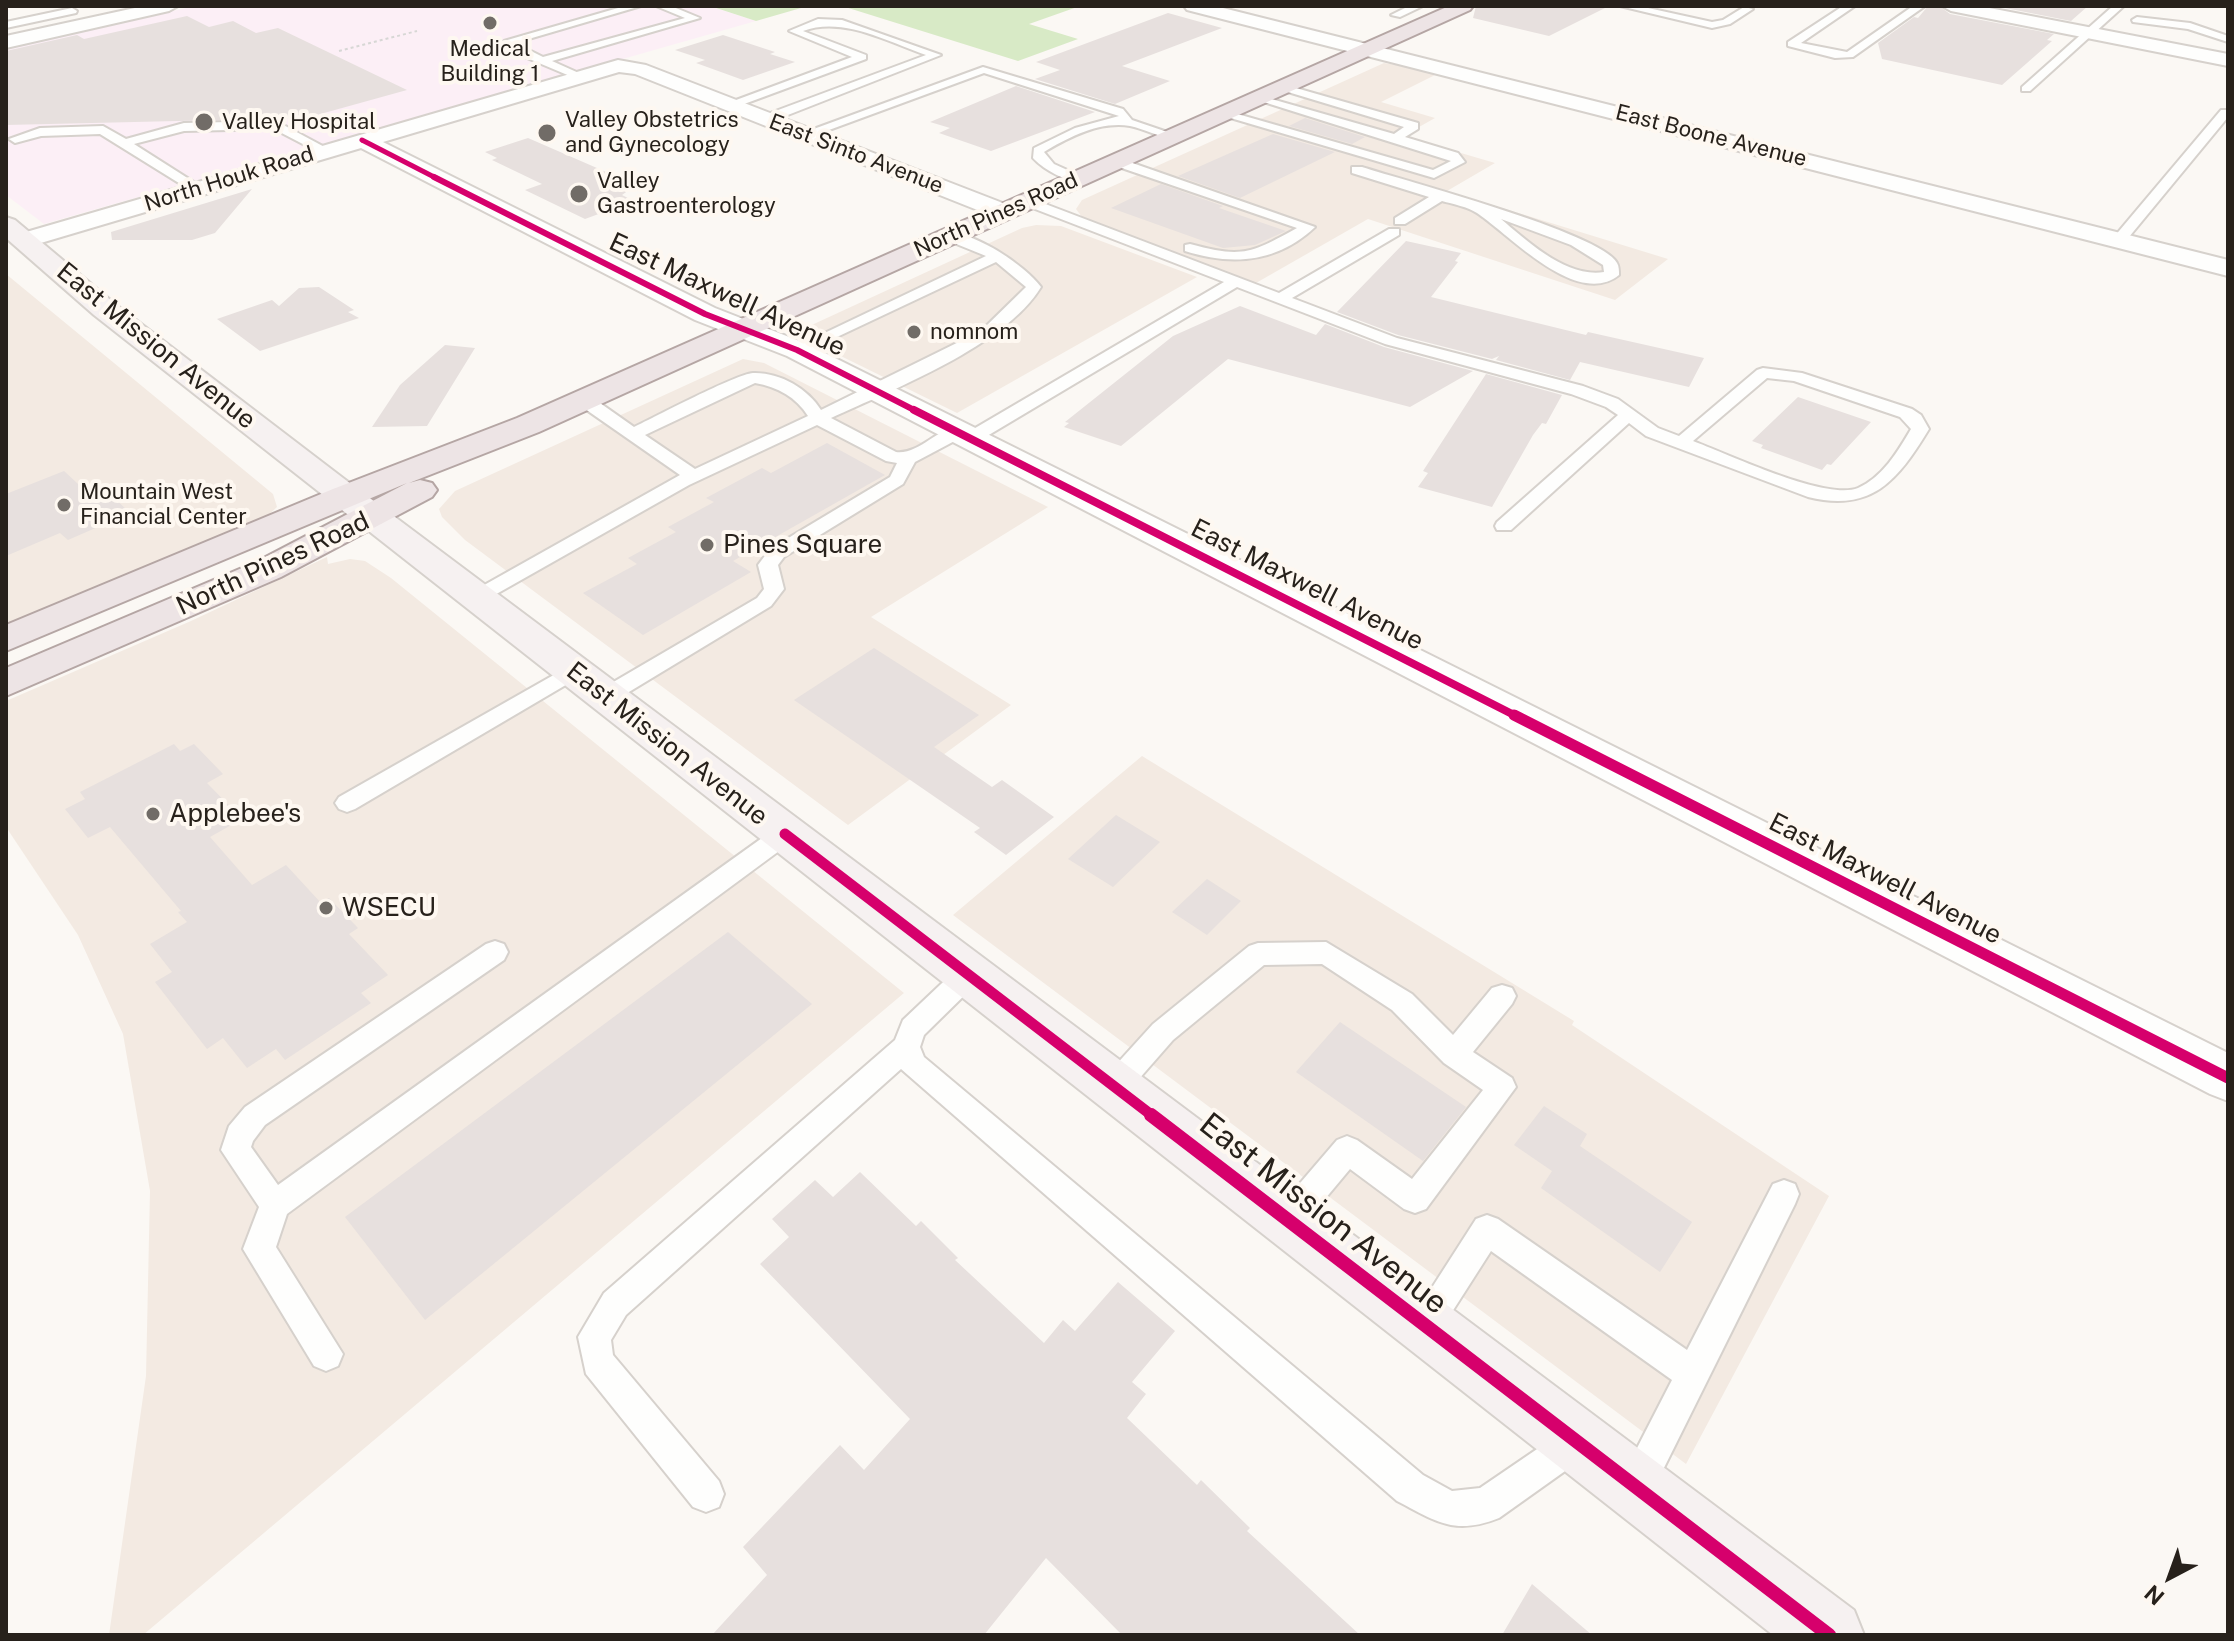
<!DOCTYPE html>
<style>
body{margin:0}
#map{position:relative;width:2234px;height:1641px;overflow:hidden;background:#fbf8f4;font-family:"Public Sans",sans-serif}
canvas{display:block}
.frame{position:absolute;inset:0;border:8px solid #27211b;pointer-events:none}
.north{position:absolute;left:2130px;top:1537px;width:80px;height:80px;-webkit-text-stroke:6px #fef8f1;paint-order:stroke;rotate:221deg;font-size:22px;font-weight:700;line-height:32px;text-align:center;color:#27211b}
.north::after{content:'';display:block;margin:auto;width:28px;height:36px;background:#27211b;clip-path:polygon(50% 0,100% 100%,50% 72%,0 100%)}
</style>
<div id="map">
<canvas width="2234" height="1641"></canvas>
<div class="frame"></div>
<div class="north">N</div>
</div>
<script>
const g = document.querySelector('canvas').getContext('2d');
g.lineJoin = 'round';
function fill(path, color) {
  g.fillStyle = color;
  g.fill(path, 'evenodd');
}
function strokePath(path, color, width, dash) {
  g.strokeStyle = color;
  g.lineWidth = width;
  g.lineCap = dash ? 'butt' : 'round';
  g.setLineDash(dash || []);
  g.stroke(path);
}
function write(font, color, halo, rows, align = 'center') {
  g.font = font + ' "Public Sans",sans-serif';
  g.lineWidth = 8;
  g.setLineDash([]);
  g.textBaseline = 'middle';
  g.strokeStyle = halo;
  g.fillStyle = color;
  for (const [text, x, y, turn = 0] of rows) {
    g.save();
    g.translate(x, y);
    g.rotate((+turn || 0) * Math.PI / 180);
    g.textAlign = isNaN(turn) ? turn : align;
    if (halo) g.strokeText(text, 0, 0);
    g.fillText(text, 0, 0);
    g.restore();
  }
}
fill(new Path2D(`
 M1384 63 1441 72 1381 102 1435 118 1403 136 1495 163 1447 191 1668 259 1615 300 1368 219 1256 283 1082 217 1076 209 1082 200Z
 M1036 225 1061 226 1197 277 957 413 804 338 801 333 803 329 1022 228Z
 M6 274 273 494 277 507 261 522 6 630Z
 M743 359 764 363 1048 507 871 617 1011 705 848 825 465 540 442 517 439 509 455 491Z
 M327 557 328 564 350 559 365 561 391 578 904 993 143 1635H109L146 1376 150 1191 123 1034 78 935 6 827V701L191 621Z
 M1142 756 1574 1021 1572 1025 1829 1196 1686 1464 953 915Z`), '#f3eae2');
fill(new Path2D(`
 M195 6H710L756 21 44 224 6 195V48Z`), '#fceff6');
fill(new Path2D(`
 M710 6H808L756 21Z
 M842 6H1080L1029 24 1078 39 1018 61Z`), '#d8eac6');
fill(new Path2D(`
 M1476 6H1609L1549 36 1473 18Z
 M1928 6H1939L1950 14 2054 34 2047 40 2052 41 2002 85 1882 59 1878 43 1914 17 1918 18Z
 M1995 6H2088L2071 21Z
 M1168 13 1222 28 1122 66 1170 81 1115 104 1035 79 1060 70 1036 62Z
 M187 16 209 27 233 21 256 33 278 28 407 90 306 118 6 125V51L77 35 84 39Z
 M723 35 775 52 770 54 795 62 743 80 696 63 705 60 675 50Z
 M1016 86 1095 112 991 151 939 133 950 128 930 122Z
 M1305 118 1365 137 1352 144 1289 126Z
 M1273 134 1335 152 1240 198 1178 176Z
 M528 138 636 185 622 195 634 201 585 219 525 190 542 184 492 160 497 158 485 152Z
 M1161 184 1223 206 1219 208 1286 231 1255 245 1223 248 1111 208Z
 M252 189 215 233 192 240H112L111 232Z
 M1406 241 1461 253 1455 261 1458 262 1431 297 1586 335 1588 332 1704 358 1689 387 1580 362 1570 380 1496 360 1499 356 1492 359 1398 335 1337 312Z
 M319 287 354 310 348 312 359 318 260 351 217 319 272 300 279 306 299 288Z
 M1240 306 1316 335 1325 324 1384 347 1473 371 1410 407 1228 359 1121 446 1064 427 1069 423 1065 422 1173 336Z
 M445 345 475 348 427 426 372 427 400 385Z
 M1486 374 1562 395 1546 424 1542 423 1533 435 1492 507 1418 487 1428 473 1423 471Z
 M1798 397 1871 422 1831 465 1827 464 1822 470 1761 448 1763 445 1752 441Z
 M827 443 885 475 733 561 751 572 643 635 583 593 637 564 628 558 676 532 668 527 714 502 706 498 762 468 771 473Z
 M64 471 92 497 107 491 130 513 68 540 60 533 6 556V494Z
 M874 648 979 715 934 747 992 787 1002 780 1054 817 1006 855 974 832 980 828 794 700Z
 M174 744 180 751 194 744 223 774 207 783 242 819 210 837 252 885 286 865 321 903 329 898 358 928 349 934 388 975 361 993 371 1003 285 1060 276 1049 247 1068 223 1038 207 1049 155 982 172 972 150 944 187 922 178 912 181 911 110 827 88 838 65 809 85 799 80 792Z
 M1116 815 1160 842 1113 887 1068 859Z
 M1207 879 1241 901 1207 935 1172 912Z
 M728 932 812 1004 425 1320 345 1217Z
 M1340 1022 1466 1107 1423 1161 1296 1072Z
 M1544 1106 1587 1134 1580 1146 1692 1222 1660 1272 1541 1188 1552 1171 1514 1145Z
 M860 1172 916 1226 921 1221 958 1258 955 1260 1044 1343 1063 1320 1075 1331 1118 1282 1175 1331 1132 1382 1146 1394 1127 1418 1197 1485 1201 1480 1250 1528 1247 1531 1360 1635H1122L1046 1558 984 1635H712L767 1575 743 1547 840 1445 864 1470 910 1419 760 1264 789 1237 772 1219 815 1180 833 1197Z
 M1532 1584 1592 1635H1502Z`), '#e7e0de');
const lane = new Path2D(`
 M625 6H641L515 43 543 57 685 18 656 6H671L700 18 552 61 581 74V78L577 79 508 50 504 41Z
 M1409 6H1423L1400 17 1391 15Z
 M1620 6H1639L1712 22 1723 20 1744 7 1753 9 1730 24 1712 28Z
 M1843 6H1855L1801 43 1847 52 1913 6H1925L1853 57 1835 58 1788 46V42Z
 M2113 6H2124L2030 91H2022V87Z
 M72 8 77 11 76 13 6 28V22Z
 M2137 17 2190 23 2228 36V42L2188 29 2133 22 2132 20Z
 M818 19 842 20 941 55 770 122H762V116L926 55C888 42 843 16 803 31L866 55V59L736 107H728V103L852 57 789 31Z
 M983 67 1123 109 1132 120 1179 136 1173 140C1158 136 1144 129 1130 126 1100 121 1069 137 1044 152L1054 164 1085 178C1072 187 1043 169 1033 158L1034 148 1075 128 1119 116 984 73 810 137 800 134Z
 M1282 84 1418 123V129L1405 137 1458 153 1465 162 1434 178 1217 114 1227 111 1433 170 1451 161 1251 98 1261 96 1394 134 1404 127 1278 89V85Z
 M2221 110H2228V117L2124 243H2114V237Z
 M276 121 332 151 322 154 274 129 184 131 134 144 200 186V192L195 193 100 134 41 136 15 143 9 139 40 128 103 126 126 139 184 123Z
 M1113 159H1121L1315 227C1277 263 1232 266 1185 251V245L1190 244C1242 258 1250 254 1297 228L1113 165Z
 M1352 167H1362C1402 180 1602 233 1617 263 1619 266 1619 271 1619 275 1577 309 1509 234 1477 213 1468 207 1453 204 1442 201L1405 224H1395V218L1429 197 1352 173ZM1501 219 1571 245 1603 265 1604 272C1567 278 1528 242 1501 219Z
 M1027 197 1279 293 1389 229H1399V235L1292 298 1397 338 1583 386 1618 399 1658 428 1679 436 1757 370 1763 368 1802 373 1912 409 1921 415 1929 429C1898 480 1872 513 1808 497L1646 436 1629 423 1511 530H1497L1495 526 1497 522 1618 415 1606 407 1571 394 1385 344 1237 287 977 442H965L964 436 915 462 903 484 784 557 778 565 784 589 771 606 614 701H598L595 696 598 691 757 598 764 589 758 565 770 549 890 477 897 463 886 461 817 425 689 485 484 601H470L467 597 470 593 680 475 578 404 576 400 578 396H590L634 427C655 417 736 374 753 373 780 372 808 389 821 410L981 331 1026 287 996 262 803 353 797 355 789 350 986 256 944 239V233C971 229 1025 265 1041 287 1005 346 894 389 831 418L896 452C921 455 940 423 964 428L965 434 1224 282 1022 204 1020 201ZM1767 378 1794 381 1900 417 1911 429C1898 451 1883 477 1858 488 1826 501 1728 454 1693 441ZM755 383C778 387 796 397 808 416L695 469 645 435Z
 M573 664 581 666 584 671 581 676 355 809 347 812 339 809 335 803 339 797Z
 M785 825 794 828 797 834 794 840 287 1214 276 1247 343 1354 338 1366 326 1371 314 1366 243 1249 259 1207 221 1150 229 1126 245 1107 486 944 495 941 504 944 508 952 504 960 265 1125 253 1141 251 1147 278 1185 776 828Z
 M1326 942 1412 994 1453 1035 1492 988 1502 985 1512 988 1516 996 1512 1004 1473 1052 1512 1078 1516 1087 1426 1209 1415 1213 1404 1209 1350 1169 1299 1230 1288 1235 1277 1230 1273 1220 1277 1210 1337 1140 1347 1136 1357 1140 1412 1179 1483 1090 1444 1063 1392 1010 1322 964 1264 965 1173 1040 1124 1096 1114 1100 1104 1096 1100 1087 1104 1078 1153 1024 1249 946 1258 943Z
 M968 964 977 967 981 975 977 983 924 1035 920 1047 924 1057 1423 1475 1452 1491 1480 1488 1565 1430 1577 1425 1589 1430 1594 1442 1589 1454 1499 1518C1454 1536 1436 1521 1397 1501L901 1069 626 1315 611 1340 613 1355 719 1481 724 1494 719 1507 706 1512 693 1507 586 1374 578 1337 604 1293 895 1040 903 1020 959 967Z
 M1784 1180 1795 1184 1799 1194 1795 1204 1649 1498 1636 1503 1623 1498 1618 1485 1672 1380 1491 1251 1436 1337 1424 1341 1412 1337 1408 1325 1476 1219 1487 1215 1498 1219 1687 1350 1773 1184Z`);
const street = new Path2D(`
 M144 6H178L169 11 6 48V36Z
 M1184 6H1215L2228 260V276L1187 10Z
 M1942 6H1979L2228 54V66L1951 11Z
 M618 60 646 65 1013 207 1016 212 1013 217H995L635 74 619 72 383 142 715 308 807 344 2228 1053V1101L2210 1094 787 356 695 320 361 148 34 245H16L12 240 16 235Z`);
const secondary = new Path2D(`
 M6 217 15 220 114 303 343 478 1854 1610 1864 1635H1773L94 315 6 238Z`);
const primary = new Path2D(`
 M1449 6H1473L1470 10 539 432 409 483 420 480 432 483 437 490 432 497 281 577 6 696V668L256 562 407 483 6 651V625L333 489 517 418Z`);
strokePath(lane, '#d6d1cc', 4);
strokePath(street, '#d6d1cc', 4);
strokePath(secondary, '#d6d1cc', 4);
strokePath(primary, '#b5a6a4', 4);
strokePath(new Path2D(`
 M339 51 417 31`), '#d7d7d5', 2, [3, 3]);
fill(lane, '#fefefd');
fill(street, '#fefefd');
fill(secondary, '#f6f1f1');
fill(primary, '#ede4e5');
strokePath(new Path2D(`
 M362 140 438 179`), '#d6006c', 5);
strokePath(new Path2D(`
 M434 177 705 314 797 350 918 412`), '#d6006c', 6);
strokePath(new Path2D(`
 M914 410 1518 717`), '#d6006c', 8);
strokePath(new Path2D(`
 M1514 715 2228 1078
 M785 834 1154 1117`), '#d6006c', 11);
strokePath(new Path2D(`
 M1151 1115 1829 1635`), '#d6006c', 14);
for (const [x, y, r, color] of [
 [490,23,8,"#716c67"],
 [204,122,10,"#716c67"],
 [547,133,10,"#716c67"],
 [579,194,10,"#716c67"],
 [914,332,8,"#716c67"],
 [64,505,8,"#716c67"],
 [707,545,8,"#716c67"],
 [153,814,8,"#716c67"],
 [326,908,8,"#716c67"]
]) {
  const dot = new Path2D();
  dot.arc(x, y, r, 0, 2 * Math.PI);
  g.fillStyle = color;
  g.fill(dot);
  strokePath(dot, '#fef8f1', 3);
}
write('22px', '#27211b', '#fef8f1', [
 ["Medical",490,49,"center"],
 ["Building 1",490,74,"center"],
 ["Valley Obstetrics",565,120],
 ["and Gynecology",565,145],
 ["Valley Hospital",222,122],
 ["Valley",597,181],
 ["Gastroenterology",597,206],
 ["nomnom",930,332],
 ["Mountain West",80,492],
 ["Financial Center",80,517]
], 'left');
write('22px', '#27211b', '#fef8f1', [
 ["East Boone Avenue",1711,136,14],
 ["East Sinto Avenue",856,154,21],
 ["North Houk Road",229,179,-17],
 ["North Pines Road",996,215,-24]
]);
write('26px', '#27211b', '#fef8f1', [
 ["East Maxwell Avenue",727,295,25],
 ["East Mission Avenue",156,346,39],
 ["North Pines Road",273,564,-25],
 ["East Maxwell Avenue",1307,585,27],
 ["East Mission Avenue",667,744,38],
 ["East Maxwell Avenue",1885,879,27]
]);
write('26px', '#27211b', '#fef8f1', [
 ["Pines Square",723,545],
 ["Applebee's",169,814],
 ["WSECU",342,908]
], 'left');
write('32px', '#27211b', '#fef8f1', [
 ["East Mission Avenue",1323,1214,38]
]);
</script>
